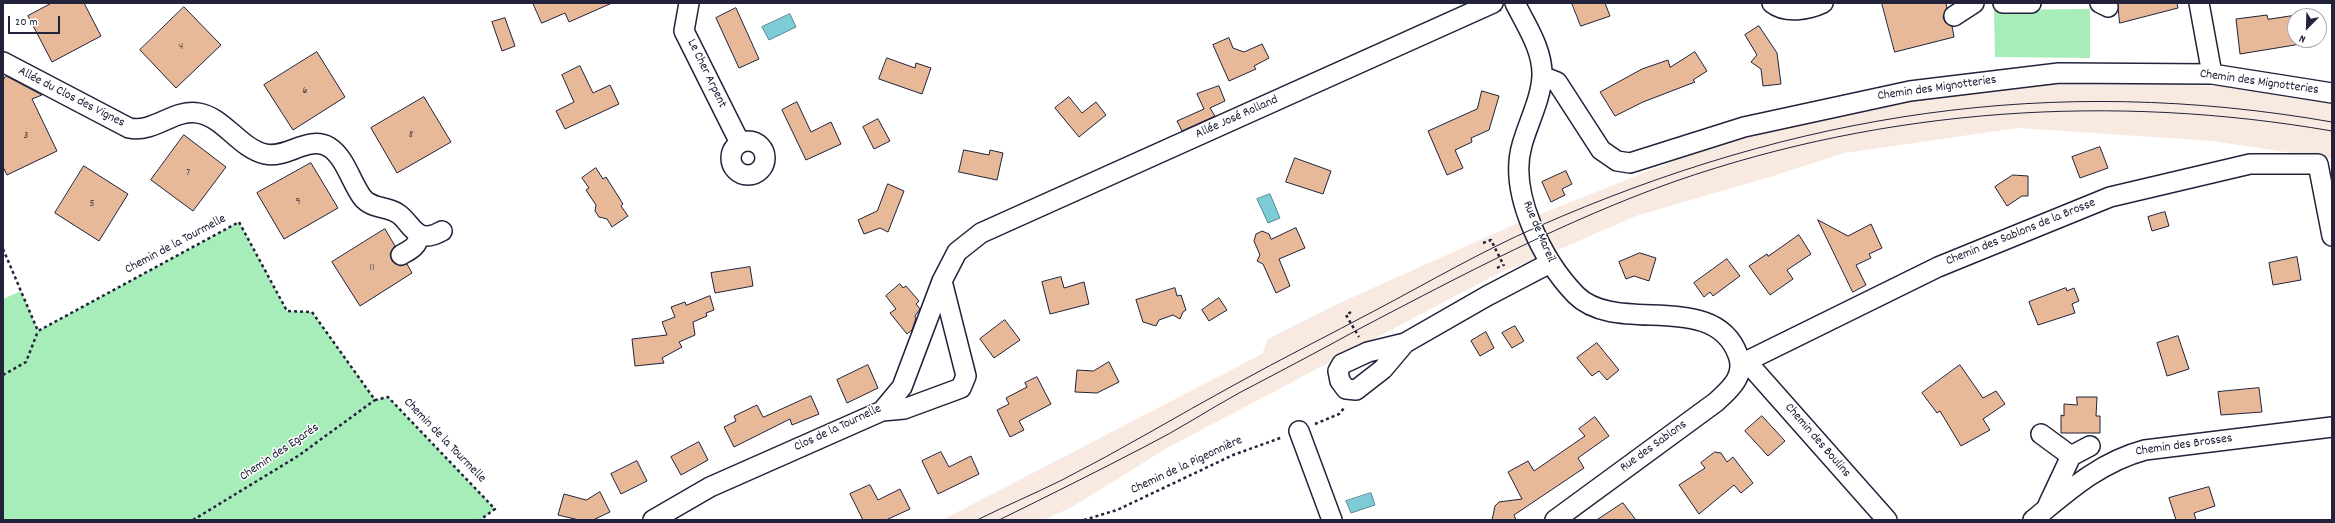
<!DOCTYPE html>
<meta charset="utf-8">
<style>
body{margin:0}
#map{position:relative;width:2335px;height:523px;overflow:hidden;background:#fff;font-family:Dekko,sans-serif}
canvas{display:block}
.frame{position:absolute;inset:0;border:4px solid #22223b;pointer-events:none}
.north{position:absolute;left:2287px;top:8px;width:40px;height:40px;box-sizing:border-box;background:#fff;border:1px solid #a7a7b1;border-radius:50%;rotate:203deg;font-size:11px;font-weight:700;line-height:16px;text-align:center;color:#22223b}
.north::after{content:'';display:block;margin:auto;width:14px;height:18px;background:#22223b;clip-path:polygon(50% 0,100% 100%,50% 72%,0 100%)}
.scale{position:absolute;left:8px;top:16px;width:52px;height:18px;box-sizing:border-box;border:2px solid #22223b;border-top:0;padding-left:5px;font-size:12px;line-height:14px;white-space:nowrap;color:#22223b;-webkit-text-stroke:3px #fff;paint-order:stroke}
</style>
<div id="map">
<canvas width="2335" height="523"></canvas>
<div class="frame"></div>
<div class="north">N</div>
<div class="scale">20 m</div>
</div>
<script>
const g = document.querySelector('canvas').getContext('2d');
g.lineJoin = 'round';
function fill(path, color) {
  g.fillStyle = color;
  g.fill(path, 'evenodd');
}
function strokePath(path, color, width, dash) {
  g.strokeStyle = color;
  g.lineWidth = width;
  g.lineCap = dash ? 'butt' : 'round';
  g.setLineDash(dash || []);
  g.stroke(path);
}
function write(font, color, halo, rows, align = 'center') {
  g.font = font + ' Dekko,sans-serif';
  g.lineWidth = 3;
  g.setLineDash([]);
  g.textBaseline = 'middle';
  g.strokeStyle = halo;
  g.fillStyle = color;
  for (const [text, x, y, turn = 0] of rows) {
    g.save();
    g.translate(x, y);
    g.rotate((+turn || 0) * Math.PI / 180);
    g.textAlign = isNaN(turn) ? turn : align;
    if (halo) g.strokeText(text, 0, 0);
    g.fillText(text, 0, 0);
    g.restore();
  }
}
fill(new Path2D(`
 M2063 80 2268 88 2332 103V159L2212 141 2018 128 1844 153 1773 176 1636 216 1558 250 1499 273 1167 448 1072 507 1044 520H942L1262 354 1268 339 1335 305 1518 223 1749 131 1913 96Z`), '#f8eae0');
fill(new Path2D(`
 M2090 9V58L1995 57 1994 10Z
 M239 222 287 311 312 312 375 400 388 397 495 509 480 520H3V299L21 291 38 331Z`), '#a7edb9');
const water = new Path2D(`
 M790 14 796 27 769 40 762 27Z
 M1270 194 1280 218 1268 223 1257 199Z
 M1371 493 1375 505 1351 513 1346 501Z`);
fill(water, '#7cccd6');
strokePath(water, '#588898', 1);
const building = new Path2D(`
 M52 3H84L101 36 52 62 28 16Z
 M533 3H612L569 22 565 13 542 23Z
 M1572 3H1605L1610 16 1581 26Z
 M1882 3H1946L1947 8 1943 17 1945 22 1952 26 1954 37 1895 52Z
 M2118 3H2177L2178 8 2120 23Z
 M184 7 221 45 176 88 140 50Z
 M736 8 759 59 739 68 716 18Z
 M2303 14 2295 16V40H2307V43L2240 54 2236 19 2267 15 2268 19Z
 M505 18 515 46 502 51 492 22Z
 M1759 26 1777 53 1781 84 1763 86 1761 69 1751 62 1757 55 1745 35Z
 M1229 38 1233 48 1244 52 1262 44 1269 58 1254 66 1256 69 1229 81 1213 45Z
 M317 52 345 97 293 130 264 85Z
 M1695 52 1707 71 1693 80 1695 82 1643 102 1615 116 1600 92 1642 69 1668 60 1670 67Z
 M887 58 915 68 916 63 931 68 922 94 879 79Z
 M580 66 593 93 610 85 619 104 565 129 556 111 574 102 562 75Z
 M6 76 42 95 32 99 57 151 7 175 3 167V81Z
 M1219 86 1225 101 1210 108 1215 116 1182 131 1177 121 1204 109 1197 94Z
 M1482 91 1499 96 1489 130 1471 138 1472 142 1455 150 1463 168 1447 175 1428 131 1477 109Z
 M424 97 451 142 397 173 371 128Z
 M1069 97 1082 113 1096 102 1106 115 1079 137 1055 108Z
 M797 102 811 132 831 122 841 144 806 160 782 110Z
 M878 119 890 141 874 149 863 127Z
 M184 135 226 167 193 211 151 180Z
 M2100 147 2108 168 2080 178 2072 157Z
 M964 150 989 155 990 150 1003 153 997 180 959 172Z
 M1295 158 1331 171 1323 194 1286 182Z
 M311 163 338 208 284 239 257 193Z
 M84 166 128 194 99 241 55 213Z
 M596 168 603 179 606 177 623 204 621 206 628 216 612 227 607 219 599 217 595 211 596 205 586 190 589 188 582 178Z
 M1566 171 1572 184 1562 189 1565 195 1551 202 1542 182Z
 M2013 175 2028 176V196H2022L2007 206 1995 187Z
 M888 184 904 191 888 232 880 228 864 234 858 220 877 211Z
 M2165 212 2169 226 2152 231 2148 217Z
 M1818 220 1848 236 1871 224 1882 248 1869 254 1871 258 1856 265 1866 285 1853 292Z
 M1296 228 1305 248 1279 259 1290 286 1276 293 1263 264 1257 261 1260 255 1254 241 1256 234 1262 231 1269 234 1271 239Z
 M385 229 395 246 390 254 392 261 400 266 407 264 412 273 360 306 332 262Z
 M1799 235 1811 254 1787 270 1793 279 1770 295 1749 266 1767 254 1768 256Z
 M1640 253 1656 258 1649 281 1634 276 1626 279 1619 262Z
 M2297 257 2301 280 2273 285 2269 263Z
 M1727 259 1740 276 1713 296 1710 292 1704 297 1694 283Z
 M750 267 753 286 715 293 711 273Z
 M1061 277 1064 288 1084 282 1089 304 1050 314 1042 282Z
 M900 284 903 288 906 286 919 301 916 304 920 309 915 316 916 318 912 330 907 334 890 313 896 309 886 296Z
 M1175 288 1177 296 1181 295 1186 310 1183 312 1180 319 1173 315 1159 320 1156 326 1143 322 1136 300Z
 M2066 288 2067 291 2074 288 2079 301 2072 304 2075 313 2038 325 2029 302Z
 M710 296 714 310 706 313 707 316 693 322 695 335 679 342 682 347 662 358 664 363 635 366 632 339 667 335 662 322 675 317 671 307 685 302 686 305Z
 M1219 298 1227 310 1209 321 1202 310Z
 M1005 320 1020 340 994 358 980 339Z
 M1515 326 1524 341 1512 348 1502 333Z
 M1486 332 1494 348 1480 356 1471 341Z
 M2178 336 2189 369 2167 376 2157 343Z
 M1597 343 1619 370 1607 380 1599 371 1592 376 1577 358Z
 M1109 362 1119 382 1097 393 1075 392 1077 370 1093 371Z
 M868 365 878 388 847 403 837 380Z
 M1960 365 1983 398 1996 391 2005 404 1983 419 1990 430 1961 446 1940 411 1937 413 1922 393Z
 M1037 377 1051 404 1019 421 1024 430 1010 437 997 410 1009 404 1006 398 1027 387 1025 383Z
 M2259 388 2262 412 2221 415 2218 392Z
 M811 396 819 414 792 425 790 419 734 447 724 427 736 421 734 416 757 405 763 417Z
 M2077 397H2097L2096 416H2100V433H2061V415L2064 416V404L2077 405Z
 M1762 416 1785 441 1768 456 1745 431Z
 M1595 417 1609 436 1578 458 1584 468 1514 515 1516 520H1492L1495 506 1499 502 1522 499 1508 472 1528 461 1534 471 1585 436 1579 429Z
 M699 442 708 460 681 475 671 457Z
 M941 452 949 467 971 456 979 474 938 494 922 461Z
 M1715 452 1721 453 1727 462 1733 457 1753 483 1741 493 1734 485 1699 514 1679 485 1705 468 1701 463Z
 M637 461 647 481 621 494 611 474Z
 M870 485 878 500 900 489 910 509 886 520H863L850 494Z
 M2209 487 2215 506 2194 513 2196 520H2176L2169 498Z
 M600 492 610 512 593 520H579L558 515 564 494 586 500Z
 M1623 503 1636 520H1597Z`);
fill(building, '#e7b998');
strokePath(building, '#22223b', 1);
const minor = new Path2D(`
 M689 3 684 31 740 143
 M1515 3C1526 25 1543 50 1542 76 1541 99 1528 123 1522 145 1508 193 1543 261 1576 295 1617 336 1714 289 1738 355 1746 376 1730 389 1716 402L1555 520
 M1772 3C1786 14 1808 10 1823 3
 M2003 3H2031
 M2100 3 2108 7
 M2199 3 2212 74
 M1954 16 1974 3
 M3 62 129 128C155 133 173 109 198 113 224 117 239 148 265 154 287 159 308 135 329 147 345 157 351 182 362 197 371 209 386 206 397 213 406 218 410 229 419 234 426 238 435 235 442 231
 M1542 76 1557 82 1601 150 1617 161 1630 163 1744 127 1910 91 2059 73 2212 74 2332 93
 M731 158a17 17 0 1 1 34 0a17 17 0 1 1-34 0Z
 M401 255C410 250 419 246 419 234
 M1405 343 1383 369 1356 390 1346 389 1340 381 1338 371 1342 364 1368 352 1405 343 1487 296 1550 263
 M1747 362 1887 520
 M1741 364 1938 267 2110 197 2250 164H2318L2332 236
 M882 411 904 409 961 388 966 376 942 281
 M1299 431 1332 520
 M2041 434 2071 456
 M2048 505 2071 456 2090 446
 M653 520 710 487 882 411 902 387 942 281 957 252 981 233 1493 3
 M2033 520C2068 491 2100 462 2145 450L2332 427`);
strokePath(minor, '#22223b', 22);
strokePath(new Path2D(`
 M1483 243 1491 240 1504 266
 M3 249 38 331 239 222 287 311 312 312 375 400 388 397 495 509 480 520
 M1497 268 1503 265
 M1351 312 1346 315 1359 337
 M3 375 26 362 38 331
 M1315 424 1339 414 1345 407
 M193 520 298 456 375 400
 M1084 520 1117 510 1233 455 1283 437`), '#22223b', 2.5, [3, 3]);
strokePath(minor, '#fff', 19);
strokePath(new Path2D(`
 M977 520C1005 506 1034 494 1062 480 1121 450 1177 416 1234 385 1281 359 1329 335 1376 310 1429 282 1482 251 1537 227 1796 113 2052 73 2332 122
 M999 520C1048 496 1098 471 1146 446 1178 430 1208 410 1239 393 1279 372 1319 351 1359 329 1462 275 1566 220 1676 181 1887 108 2113 93 2332 131`), '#22223b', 1);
write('11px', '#534852', null, [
 ["4",181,47],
 ["6",305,91],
 ["8",411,135],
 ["3",26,136],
 ["7",188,173],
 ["9",298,202],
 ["5",92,204],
 ["11",372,268]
]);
write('13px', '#22223b', '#fff', [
 ["Le Cher Arpent",706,74,64],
 ["Chemin des Mignotteries",2259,83,8],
 ["Chemin des Mignotteries",1937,89,-8],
 ["Allée du Clos des Vignes",71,98,27],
 ["Allée José Rolland",1237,118,-24],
 ["Rue de Mareil",1538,232,67],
 ["Chemin des Sablons de la Brosse",2021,233,-22],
 ["Chemin de la Tourmelle",176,245,-28],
 ["Clos de la Tournelle",838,429,-25],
 ["Chemin de la Tourmelle",444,441,46],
 ["Chemin des Boulins",1817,441,49],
 ["Chemin des Brosses",2184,446,-8],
 ["Rue des Sablons",1654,447,-36],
 ["Chemin des Egarés",280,453,-34],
 ["Chemin de la Pigeonnière",1187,466,-25]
]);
</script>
